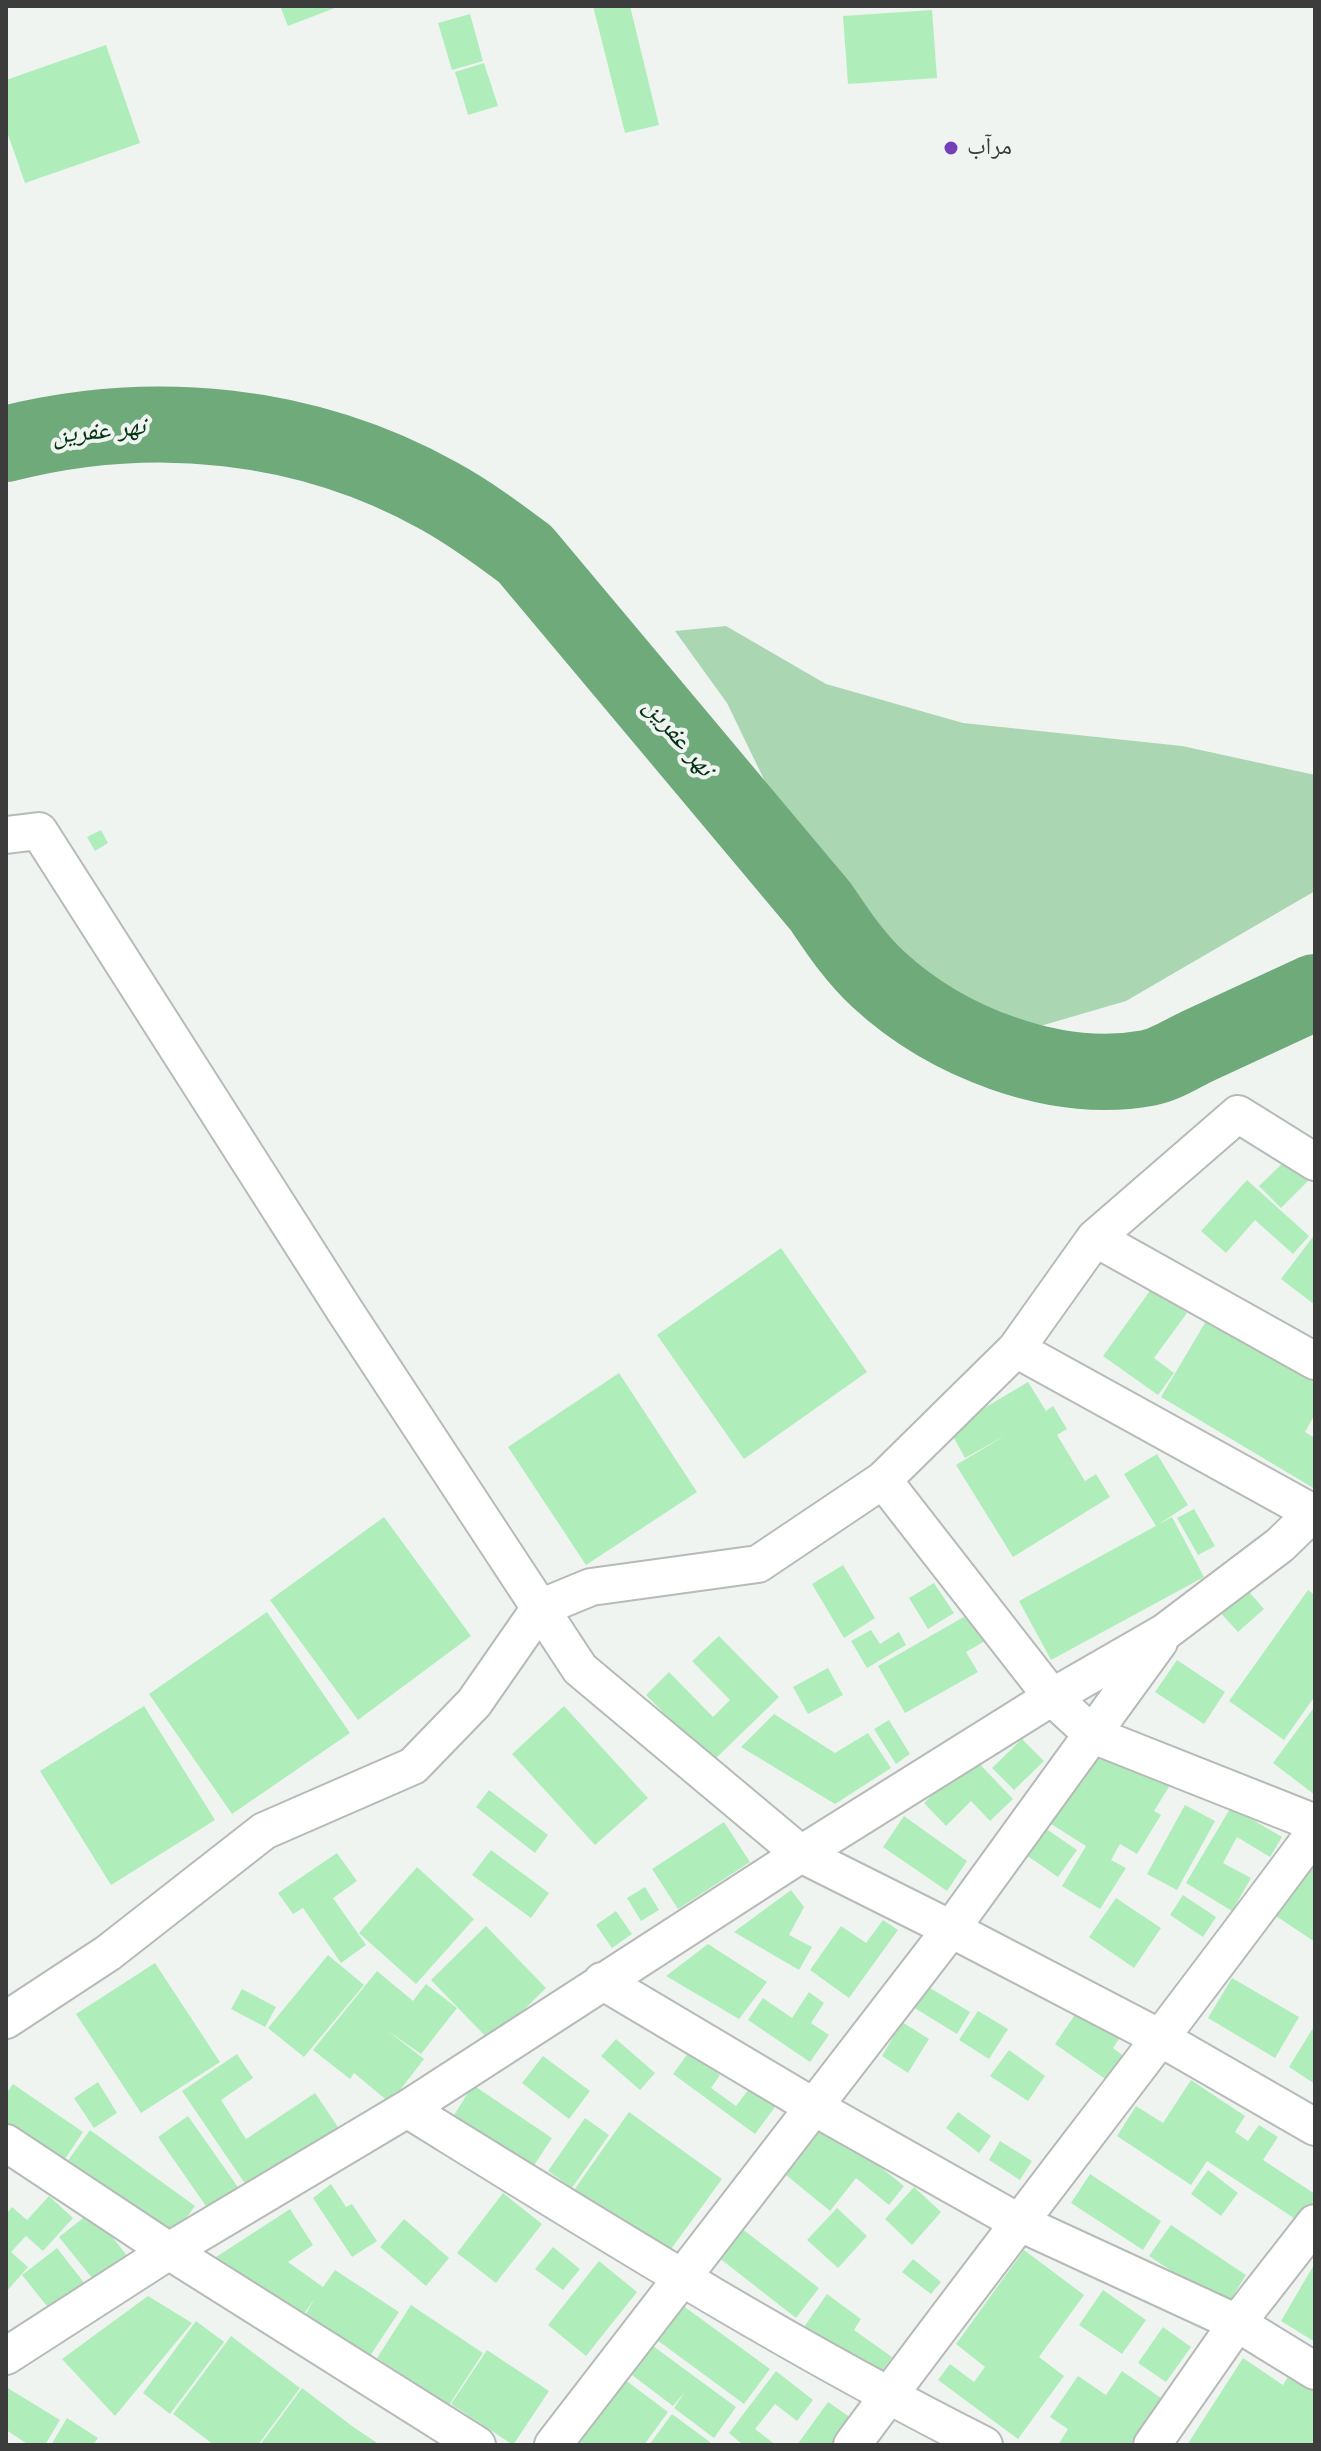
<!DOCTYPE html>
<meta charset="utf-8">
<style>
body{margin:0}
#map{position:relative;width:1321px;height:2451px;overflow:hidden;background:#eff4f0;font-family:Poppins,sans-serif}
canvas{display:block}
.frame{position:absolute;inset:0;border:8px solid #3b3c3b;pointer-events:none}
</style>
<div id="map">
<canvas width="1321" height="2451"></canvas>
<div class="frame"></div>
</div>
<script>
const g = document.querySelector('canvas').getContext('2d');
g.lineJoin = 'round';
function fill(path, color) {
  g.fillStyle = color;
  g.fill(path, 'evenodd');
}
function strokePath(path, color, width, dash) {
  g.strokeStyle = color;
  g.lineWidth = width;
  g.lineCap = dash ? 'butt' : 'round';
  g.setLineDash(dash || []);
  g.stroke(path);
}
function write(font, color, halo, rows, align = 'center') {
  g.font = font + ' Poppins,"Noto Naskh Arabic",sans-serif';
  g.lineWidth = 8;
  g.setLineDash([]);
  g.textBaseline = 'middle';
  g.strokeStyle = halo;
  g.fillStyle = color;
  for (const [text, x, y, turn = 0] of rows) {
    g.save();
    g.translate(x, y);
    g.rotate((+turn || 0) * Math.PI / 180);
    g.textAlign = isNaN(turn) ? turn : align;
    if (halo) g.strokeText(text, 0, 0);
    g.fillText(text, 0, 0);
    g.restore();
  }
}
fill(new Path2D(`
 M726 626 826 684 963 723 1182 746 1315 775V891L1126 1001 1030 1029 921 999 839 891 771 794 727 703 675 631Z`), '#aad6b2');
strokePath(new Path2D(`
 M6 444C151 407 307 422 439 496 470 513 497 533 525 554L821 907C838 932 855 958 878 979 946 1042 1055 1085 1148 1068 1165 1065 1183 1053 1198 1046 1237 1028 1276 1010 1315 992`), '#6eaa7a', 76);
fill(new Path2D(`
 M280 6H340L288 26Z
 M593 6H630L659 125 625 133Z
 M932 10 937 78 848 84 843 16Z
 M470 14 483 61 452 70 438 23Z
 M106 45 140 143 25 183 6 129V80Z
 M484 63 498 106 468 115 455 72Z
 M101 830 108 843 95 851 87 837Z
 M1291 1155 1312 1177 1281 1208 1259 1186Z
 M1247 1180 1309 1236 1293 1254 1255 1220 1226 1253 1201 1231Z
 M1315 1234V1305L1281 1279Z
 M781 1248 867 1372 744 1459 657 1335Z
 M1152 1288 1187 1313 1154 1358 1174 1373 1158 1395 1103 1356Z
 M1215 1306 1315 1366V1414L1305 1432 1315 1438V1489L1161 1397Z
 M619 1373 697 1492 586 1565 508 1447Z
 M1028 1382 1046 1411 1053 1406 1067 1429 1057 1435 1085 1481 1096 1474 1110 1497 1013 1557 956 1465 1006 1435 965 1458 949 1429Z
 M1157 1454 1188 1505 1156 1526 1124 1474Z
 M1194 1509 1215 1546 1198 1555 1177 1518Z
 M384 1517 471 1636 358 1720 270 1600Z
 M1172 1517 1204 1577 1051 1660 1019 1601Z
 M843 1565 875 1618 844 1638 812 1584Z
 M934 1583 954 1613 928 1629 909 1598Z
 M1244 1586 1264 1609 1238 1632 1217 1609Z
 M1308 1590 1315 1595V1696L1284 1740 1229 1701Z
 M267 1612 350 1733 232 1814 149 1694Z
 M969 1614 985 1641 966 1652 978 1672 905 1713 878 1666Z
 M871 1630 880 1644 899 1632 906 1645 867 1668 851 1641Z
 M719 1636 779 1697 712 1762 646 1695 669 1672 713 1717 730 1700 692 1661Z
 M1177 1660 1225 1692 1204 1724 1155 1692Z
 M828 1668 843 1695 808 1714 793 1687Z
 M144 1706 215 1820 111 1885 40 1771Z
 M564 1706 648 1798 595 1845 512 1754Z
 M1315 1706V1795L1273 1763Z
 M774 1714 835 1753 868 1733 891 1768 835 1804 741 1747Z
 M889 1720 910 1754 896 1764 874 1729Z
 M1022 1739 1044 1761 1014 1790 992 1768Z
 M1103 1740 1172 1782 1154 1811 1161 1815 1137 1854 1120 1844 1111 1860 1126 1868 1100 1909 1062 1886 1086 1846 1051 1824Z
 M972 1756 1013 1799 990 1821 971 1801 946 1826 924 1803Z
 M489 1790 548 1835 535 1853 476 1807Z
 M1185 1805 1215 1821 1177 1890 1147 1874Z
 M1231 1807 1282 1837 1270 1857 1237 1837 1223 1863 1251 1878 1232 1911 1186 1883Z
 M904 1816 967 1861 947 1891 883 1847Z
 M724 1822 750 1862 678 1909 652 1869Z
 M1045 1828 1077 1850 1058 1877 1026 1855Z
 M491 1850 549 1893 531 1918 472 1875Z
 M1315 1851V1942L1273 1914Z
 M337 1853 357 1881 333 1898 366 1945 341 1963 303 1908 293 1914 278 1893Z
 M417 1867 474 1919 416 1984 359 1933Z
 M645 1887 659 1910 641 1921 627 1898Z
 M791 1890 804 1907 789 1935 812 1947 799 1970 734 1932Z
 M1183 1895 1216 1917 1203 1937 1170 1915Z
 M1116 1898 1161 1928 1134 1968 1089 1937Z
 M616 1911 632 1934 612 1948 596 1925Z
 M883 1920 898 1930 849 1998 810 1970 841 1926 866 1943Z
 M486 1926 546 1988 491 2042 431 1980Z
 M708 1944 767 1982 739 2019 666 1976Z
 M328 1955 364 1985 304 2057 268 2028Z
 M155 1963 220 2062 141 2113 76 2014Z
 M377 1971 413 2001 426 1984 457 2008 421 2054 388 2031 424 2059 390 2103 354 2073 350 2079 313 2050Z
 M1232 1978 1299 2017 1275 2058 1208 2018Z
 M925 1985 970 2012 957 2034 913 2007Z
 M242 1989 276 2007 265 2027 231 2009Z
 M809 1992 824 2003 811 2023 829 2035 810 2062 748 2020 763 1998 792 2018Z
 M1081 2006 1122 2035 1113 2048 1125 2057 1108 2081 1055 2044Z
 M978 2011 1008 2029 989 2059 959 2040Z
 M902 2022 929 2039 908 2073 882 2056Z
 M1313 2028 1315 2030V2084L1289 2067Z
 M616 2039 655 2073 640 2090 601 2056Z
 M1009 2050 1045 2076 1028 2101 990 2076Z
 M689 2052 720 2075 711 2088 736 2106 749 2089 775 2107 755 2134 673 2074Z
 M237 2054 253 2078 221 2100 246 2139 315 2093 338 2127 248 2188 182 2091Z
 M543 2056 590 2091 569 2119 522 2083Z
 M1191 2080 1245 2116 1235 2132 1248 2141 1259 2125 1278 2137 1263 2160 1315 2194V2199L1300 2222 1207 2161 1191 2185 1117 2136 1136 2106 1163 2123Z
 M98 2082 117 2113 94 2128 74 2098Z
 M13 2084 83 2132 61 2165 6 2127V2094Z
 M473 2085 552 2138 533 2167 454 2115Z
 M629 2112 722 2179 666 2256 574 2190Z
 M958 2112 991 2136 979 2153 946 2128Z
 M188 2116 240 2190 210 2212 158 2137Z
 M585 2118 609 2135 572 2188 548 2171Z
 M826 2124 904 2186 889 2205 856 2178 830 2211 786 2175Z
 M90 2130 195 2206 169 2242 64 2166Z
 M1000 2141 1032 2161 1020 2180 989 2160Z
 M1208 2170 1238 2193 1221 2216 1191 2194Z
 M1090 2174 1161 2221 1143 2250 1071 2203Z
 M331 2184 346 2207 352 2204 377 2241 352 2257 313 2198Z
 M914 2187 941 2212 912 2245 885 2219Z
 M503 2193 542 2224 496 2283 457 2253Z
 M49 2196 73 2218 43 2251 26 2236 11 2252 28 2267 6 2292V2214L12 2207 27 2220Z
 M837 2208 867 2236 838 2268 807 2240Z
 M290 2209 313 2245 288 2262 323 2287 335 2270 399 2312 368 2359 304 2317 315 2298 299 2321 213 2259Z
 M92 2211 128 2257 96 2283 59 2237Z
 M404 2219 449 2258 426 2286 380 2247Z
 M1171 2225 1246 2275 1226 2307 1149 2256Z
 M741 2228 819 2288 796 2318 718 2257Z
 M553 2247 580 2269 563 2290 535 2269Z
 M57 2248 89 2289 55 2316 22 2275Z
 M1024 2250 1084 2295 1039 2357 1064 2376 1018 2439 938 2380 950 2364 974 2382 985 2367 956 2344Z
 M913 2259 941 2282 931 2294 902 2272Z
 M599 2261 637 2292 586 2356 548 2325Z
 M1315 2263V2342L1281 2321Z
 M1103 2290 1146 2320 1122 2354 1079 2325Z
 M827 2294 861 2319 854 2330 892 2357 876 2379 804 2327Z
 M148 2296 192 2323 115 2416 62 2359Z
 M411 2305 483 2353 449 2405 377 2358Z
 M682 2305 770 2369 744 2404 657 2340Z
 M196 2321 224 2342 170 2414 143 2393Z
 M1163 2327 1191 2347 1166 2382 1138 2363Z
 M231 2336 300 2388 258 2445H214L173 2414Z
 M653 2346 736 2407 714 2438 674 2408 685 2392 673 2406 632 2375Z
 M487 2350 549 2391 513 2445 451 2404Z
 M1243 2358 1283 2385 1291 2372 1315 2388V2445H1187Z
 M776 2371 813 2400 797 2421 775 2404 755 2429 776 2445H743L729 2433Z
 M1122 2371 1161 2398 1130 2445H1058L1068 2429 1050 2417 1078 2376 1106 2395Z
 M620 2376 668 2412 644 2445H570Z
 M6 2387 60 2420 45 2445H29L6 2430Z
 M302 2388 352 2426 380 2445H260Z
 M828 2402 851 2418 832 2445H797Z
 M672 2414 710 2442 709 2445H649Z
 M67 2418 98 2438 93 2445H51Z`), '#afeeba');
const street = new Path2D(`
 M6 835 39 831 345 1311 580 1669 801 1854 951 1929 1162 2039 1315 2127
 M1315 1162 1238 1114 1095 1238 1315 1361
 M1016 1349 1315 1514
 M883 1480 1052 1697 1093 1735 1315 1823
 M602 1981 814 2107 1018 2222 1237 2323 1315 2371
 M6 2020 108 1953 264 1831 413 1766 474 1703 540 1608 591 1587 758 1564 883 1480 1016 1349 1095 1238
 M407 2109C596 2226 785 2345 984 2445
 M6 2143 169 2251 477 2445
 M6 2356 169 2251 407 2109 801 1854 1052 1697 1165 1632 1280 1545 1315 1511
 M553 2445 951 1929 1159 1642
 M852 2445C1004 2239 1163 2038 1315 1832
 M1152 2445 1237 2323 1315 2223`);
strokePath(street, '#b6bbb7', 40);
strokePath(street, '#fff', 36);
for (const [x, y, r, color] of [
 [951,148,8,"#7440b7"]
]) {
  const dot = new Path2D();
  dot.arc(x, y, r, 0, 2 * Math.PI);
  g.fillStyle = color;
  g.fill(dot);
  strokePath(dot, '#eff4f0', 3);
}
write('24px', '#3b3c3b', '#eff4f0', [
 ["مرآب",967,148]
], 'left');
write('italic 26px', '#043414', '#eff4f0', [
 ["نهر عفرين",99,432,-6],
 ["نهر عفرين",678,738,50]
]);
</script>
